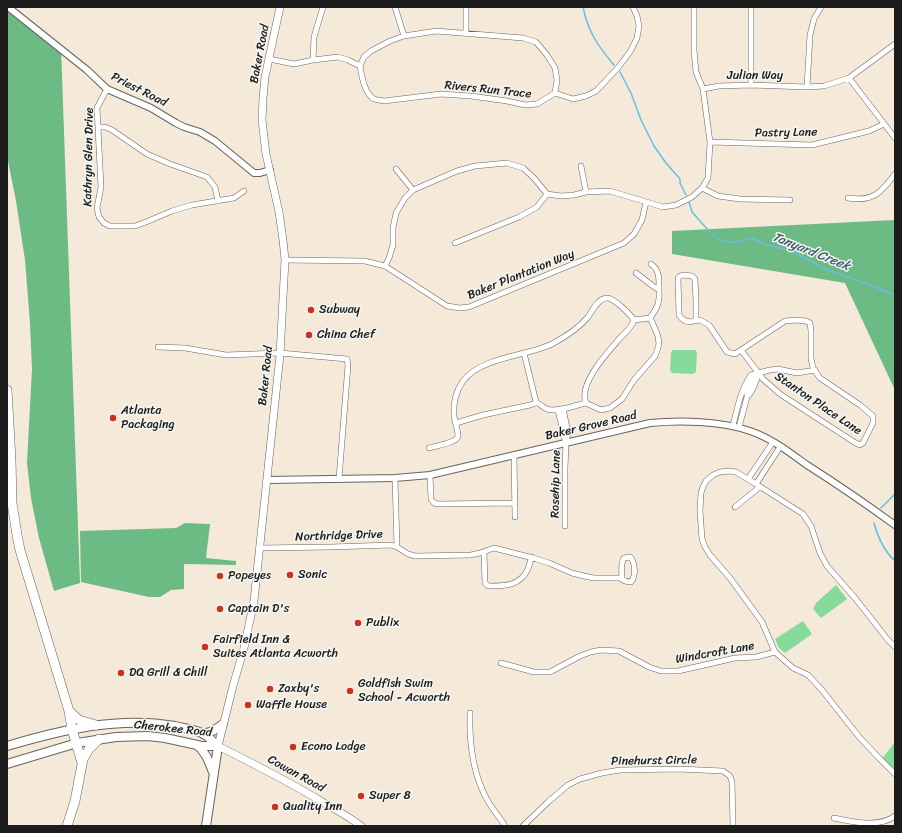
<!DOCTYPE html>
<style>
body{margin:0}
#map{position:relative;width:902px;height:833px;overflow:hidden;background:#f5e9da;font-family:Sriracha,sans-serif}
canvas{display:block}
.frame{position:absolute;inset:0;border:8px solid #1c1c1c;pointer-events:none}
</style>
<div id="map">
<canvas width="902" height="833"></canvas>
<div class="frame"></div>
</div>
<script>
const g = document.querySelector('canvas').getContext('2d');
g.lineJoin = 'round';
function fill(path, color) {
  g.fillStyle = color;
  g.fill(path, 'evenodd');
}
function strokePath(path, color, width, dash) {
  g.strokeStyle = color;
  g.lineWidth = width;
  g.lineCap = dash ? 'butt' : 'round';
  g.setLineDash(dash || []);
  g.stroke(path);
}
function write(font, color, halo, rows, align = 'center') {
  g.font = font + ' Sriracha,sans-serif';
  g.lineWidth = 3;
  g.setLineDash([]);
  g.textBaseline = 'middle';
  g.strokeStyle = halo;
  g.fillStyle = color;
  for (const [text, x, y, turn = 0] of rows) {
    g.save();
    g.translate(x, y);
    g.rotate((+turn || 0) * Math.PI / 180);
    g.textAlign = isNaN(turn) ? turn : align;
    if (halo) g.strokeText(text, 0, 0);
    g.fillText(text, 0, 0);
    g.restore();
  }
}
fill(new Path2D(`
 M673 350H695L697 352 696 372 693 374 672 373 670 370 671 352Z
 M836 585 847 599 821 618 813 609 816 603Z
 M803 621 812 634 785 653 779 648 775 639Z
 M895 742V771L881 760Z`), '#86da9c');
fill(new Path2D(`
 M7 9 61 47 80 583 54 591 39 538 31 498 27 463 32 369 30 323 25 260 16 201 7 156Z
 M895 220V390L845 283 672 254V231Z
 M185 523 210 524 206 558 236 561V565L184 564V589L171 590 160 597H149L81 582 80 531 176 528Z`), '#6cba84');
strokePath(new Path2D(`
 M583 7C588 32 598 46 614 65
 M620 72 621 74 631 93 641 120 654 146 666 163 680 179V183L686 195
 M689 202 692 212 708 230 721 241 736 242 751 238 764 244 792 251 823 268 870 285 895 295
 M881 508 895 494
 M874 523C878 538 884 551 895 561`), '#65bfe3', 1.5);
const minor = new Path2D(`
 M395 7 404 36
 M466 33V7
 M269 59 294 64 313 60 338 57 348 60 360 66C362 76 364 93 374 99 377 100 381 100 384 101L441 94 471 96 507 101 525 105 537 104 555 93 557 80 555 68 547 55 536 42 523 38 436 31 404 36 390 41 371 51 364 57 360 66
 M313 60 314 37 323 7
 M849 78 895 138
 M751 85V7
 M807 87 810 35 814 19 821 7
 M107 89 97 108 101 187 97 208 99 217 104 223 110 226H135L146 222 172 211 192 205 234 198 244 191
 M703 89 719 86 751 85 807 87 824 86 849 78 895 44
 M555 93 573 99 586 96 596 91 617 69 630 52 637 38 639 26 637 16 633 7
 M98 127H105L112 130 147 154 170 164 207 177 215 187 218 201
 M710 142 812 145 869 131 884 124
 M581 166 586 192
 M396 169 413 190
 M702 188 718 196 740 199 790 200
 M848 198C873 202 881 193 895 174
 M455 243 519 217 537 207 547 194
 M285 260 365 261 385 266 413 284 447 306 460 308 469 307 624 243 634 234 642 220 646 202
 M651 264C660 270 659 280 659 290
 M385 266 389 258 393 245V228L396 213 405 198 413 190 457 171 475 166 507 163 523 168 534 178 547 194 561 196 574 195 586 192 610 191 663 207 676 205 692 197 702 188 708 178 710 142 703 89 696 72 694 50V7
 M636 273 653 286 659 290C660 303 657 308 650 318
 M683 275 692 276 695 279 696 301V319L694 321C688 323 683 321 679 315L678 278 680 276Z
 M694 321 700 320 709 325 727 352 735 354 785 321 795 320 806 321 810 323 811 331V358L813 368 820 378 860 405 873 416V423L863 443 860 445 854 442 780 394 763 379 741 350
 M158 347 185 348 226 355 280 353 347 359 348 365 339 479
 M524 353 536 402
 M747 397V391L756 376
 M563 409 568 432 566 443 565 468V526
 M558 410 565 440
 M456 423 483 415 530 405C541 400 539 406 547 409 556 413 576 405 586 403
 M733 426C737 409 741 389 751 375L770 370 778 369 797 373 815 370
 M739 427 747 397C752 393 757 380 758 374
 M429 448C438 445 453 444 458 437 458 429 455 423 454 416 453 404 456 391 463 381 477 362 510 357 532 351 538 349 546 347 552 344 565 337 579 328 588 317 592 311 598 298 607 298 614 298 630 314 634 320 632 327 626 332 621 337 609 351 578 383 586 403L601 410 610 408 622 399 634 380 655 356 657 351 659 344 658 336 652 322 650 318 634 320
 M514 456 515 517
 M430 475 431 499 434 503 438 504 514 503
 M748 479 773 442
 M756 484 780 447
 M735 507 756 490 759 486
 M397 547 408 554 415 556 471 555 484 552 488 550 494 548 533 558 549 563 572 573 584 576 594 578H620C624 581 626 582 631 582 636 576 635 565 632 559L630 557 624 558C620 564 622 572 622 579
 M259 548 331 547 391 545 397 547 395 478
 M484 552 485 583 487 585 489 586C505 586 520 586 528 569 529 566 530 561 532 557
 M895 647 888 640 855 598 827 566 820 553 811 526 803 514 756 484 736 472 729 471 720 472 713 475 706 481 703 487 701 493 700 511 702 539 705 547 710 555 730 578 762 622 775 652 793 668 808 675 822 690 860 738 881 760 895 774
 M501 663 534 672H550L580 656 591 652 601 650 619 651 649 667 661 671H678L735 658 756 657 775 652
 M470 713C469 744 473 776 489 803 494 811 500 818 505 826
 M834 818C852 822 879 828 895 816
 M523 826 548 802 568 785 580 779 602 773 620 770 678 769 723 771 730 776 732 782 733 826`);
const tertiary = new Path2D(`
 M8 7 87 70 107 89 151 108 176 123 184 127 200 132 215 141 254 173H260L270 170
 M267 480 395 478 430 475 650 423C680 420 721 421 750 431 771 438 789 452 807 465 837 484 866 504 895 525`);
const secondary = new Path2D(`
 M280 7 265 77 263 98 262 120 266 154 279 212 283 240 285 260 280 355 254 601 244 648 233 686 218 746C254 764 290 782 324 803 337 810 349 817 361 826`);
const primary = new Path2D(`
 M203 734 213 731 223 724
 M197 745C206 752 209 762 213 772
 M7 746C61 730 118 716 175 726 183 728 197 730 204 734 209 737 213 742 218 746
 M7 764 77 743 116 737 148 736 165 738 202 746H218
 M206 826 218 746`);
const motorway = new Path2D(`
 M7 390 11 460 12 503 17 535 20 550 69 711 72 729 82 763
 M69 711 79 720 96 725
 M67 826 75 801 83 759 89 749 99 739`);
strokePath(minor, '#68645e', 6);
strokePath(tertiary, '#68645e', 8);
strokePath(secondary, '#68645e', 8);
strokePath(primary, '#68645e', 10);
strokePath(motorway, '#68645e', 10);
strokePath(minor, '#fff', 5);
strokePath(tertiary, '#fff', 6);
strokePath(secondary, '#fff', 7);
strokePath(primary, '#fff', 8);
strokePath(motorway, '#fff', 9);
for (const [x, y, r, color] of [
 [311,310,4,"#c8321e"],
 [309,335,4,"#c8321e"],
 [113,418,4,"#c8321e"],
 [290,575,4,"#c8321e"],
 [220,576,4,"#c8321e"],
 [220,609,4,"#c8321e"],
 [358,623,4,"#c8321e"],
 [205,647,4,"#c8321e"],
 [121,673,4,"#c8321e"],
 [270,689,4,"#c8321e"],
 [350,691,4,"#c8321e"],
 [248,705,4,"#c8321e"],
 [293,747,4,"#c8321e"],
 [361,796,4,"#c8321e"],
 [275,807,4,"#c8321e"]
]) {
  const dot = new Path2D();
  dot.arc(x, y, r, 0, 2 * Math.PI);
  g.fillStyle = color;
  g.fill(dot);
  strokePath(dot, '#f6f6f2', 1.5);
}
write('12px', '#1c1c1c', '#f6f6f2', [
 ["Baker Road",260,54,-79],
 ["Julian Way",755,76],
 ["Priest Road",139,90,27],
 ["Rivers Run Trace",488,90,6],
 ["Pastry Lane",786,133,-1],
 ["Kathryn Glen Drive",89,157,-89],
 ["Baker Plantation Way",521,275,-22],
 ["Baker Road",266,376,-84],
 ["Stanton Place Lane",818,404,34],
 ["Baker Grove Road",591,426,-13],
 ["Rosehip Lane",556,484,-89],
 ["Northridge Drive",339,536,-2],
 ["Windcroft Lane",715,653,-10],
 ["Cherokee Road",173,729,6],
 ["Pinehurst Circle",654,761,-1],
 ["Cowan Road",296,774,29]
]);
write('12px', '#1c1c1c', '#f6f6f2', [
 ["Subway",319,310],
 ["China Chef",317,335],
 ["Atlanta",121,411],
 ["Packaging",121,425],
 ["Sonic",298,575],
 ["Popeyes",228,576],
 ["Captain D's",228,609],
 ["Publix",366,623],
 ["Fairfield Inn &",213,640],
 ["Suites Atlanta Acworth",213,654],
 ["DQ Grill & Chill",129,673],
 ["Goldfish Swim",358,684],
 ["School - Acworth",358,698],
 ["Zaxby's",278,689],
 ["Waffle House",256,705],
 ["Econo Lodge",301,747],
 ["Super 8",369,796],
 ["Quality Inn",283,807]
], 'left');
write('italic 13px', '#395d6c', '#f6f6f2', [
 ["Tanyard Creek",811,252,22]
]);
</script>
